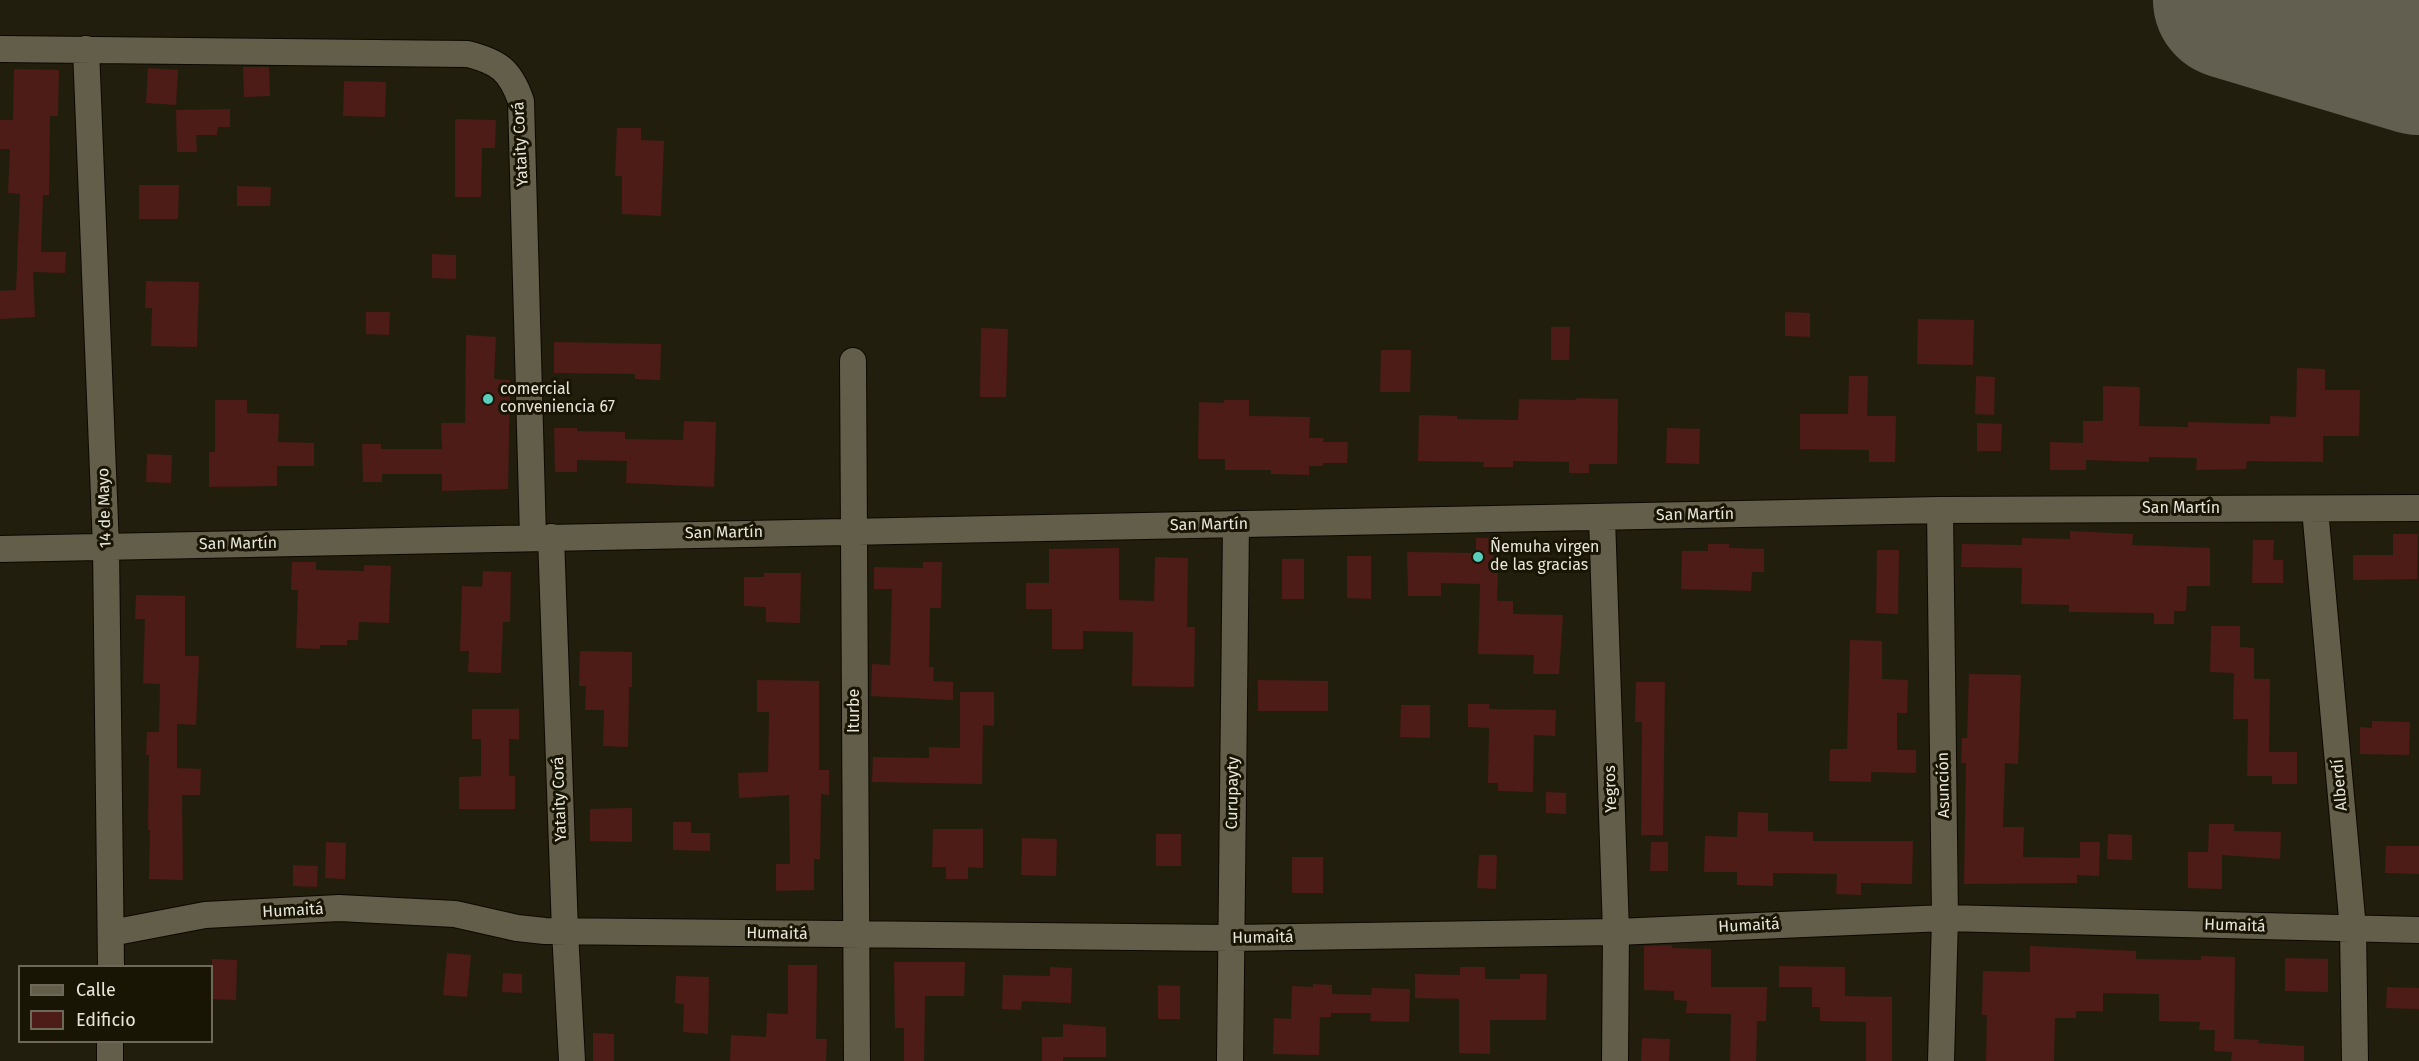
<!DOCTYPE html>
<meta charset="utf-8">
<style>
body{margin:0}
#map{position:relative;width:2419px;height:1061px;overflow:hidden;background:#221e0d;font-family:"Fira Sans",sans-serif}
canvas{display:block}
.legend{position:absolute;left:18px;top:965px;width:195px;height:78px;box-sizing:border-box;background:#191505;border:2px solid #6c695b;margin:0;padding:8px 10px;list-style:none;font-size:18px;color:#e8e6db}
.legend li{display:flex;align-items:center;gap:12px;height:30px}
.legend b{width:30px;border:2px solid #6c695b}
</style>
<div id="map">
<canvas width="2419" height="1061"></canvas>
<ul class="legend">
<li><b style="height:8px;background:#625e4a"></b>Calle</li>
<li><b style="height:16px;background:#4d1c17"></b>Edificio</li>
</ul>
</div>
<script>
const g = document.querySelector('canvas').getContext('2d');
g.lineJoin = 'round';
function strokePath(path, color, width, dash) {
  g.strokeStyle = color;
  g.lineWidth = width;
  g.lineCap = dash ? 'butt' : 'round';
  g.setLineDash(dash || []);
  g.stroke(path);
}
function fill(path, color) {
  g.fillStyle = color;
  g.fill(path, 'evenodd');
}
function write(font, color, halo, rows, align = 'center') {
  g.font = font + ' "Fira Sans",sans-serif';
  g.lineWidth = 6;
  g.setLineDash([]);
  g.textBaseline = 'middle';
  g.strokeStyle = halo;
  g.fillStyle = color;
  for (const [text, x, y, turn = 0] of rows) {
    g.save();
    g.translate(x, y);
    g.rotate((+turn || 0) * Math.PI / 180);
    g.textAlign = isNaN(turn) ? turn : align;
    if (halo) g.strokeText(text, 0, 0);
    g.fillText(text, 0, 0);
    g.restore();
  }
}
strokePath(new Path2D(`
 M2232 0 2419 56`), '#625f50', 158);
fill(new Path2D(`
 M243 67H269L270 96 244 97Z
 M148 68 178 70 176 105 146 103Z
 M14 69 59 70 58 116H50L49 195H43L41 252H66L65 273 33 272 35 317 0 319V291L16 290 20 194 8 193 10 149H0V120H13Z
 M344 81 386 82 385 117 343 116Z
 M230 109V127H218L217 135H196L197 152H177L176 110Z
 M455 119 496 120 495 148H482L481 197H455Z
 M617 128H641V140L664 141 661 216 622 214V176H615Z
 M139 185H179L178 219H139Z
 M237 186 271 187 270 206H237Z
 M432 254 456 255V279L432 278Z
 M146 281 199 282 197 347 151 346 152 308H145Z
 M366 312H390L389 335 366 334Z
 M1785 312 1810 313V337L1785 336Z
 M1918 319 1974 320 1973 365 1917 364Z
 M1551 327H1570L1569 360H1551Z
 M981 328 1008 329 1006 397H980Z
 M466 335 496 337 494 379 510 380 508 489 442 491V474H382V482H363L362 444H381V449H442L441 423H465Z
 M554 342 661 344 660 380 635 379V374L554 373Z
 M1381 350H1411L1410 392H1380Z
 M2297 368 2325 369V390H2360L2359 436H2323V462L2247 461 2246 469 2196 470 2197 458 2149 457V462L2086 460V470H2050V442L2083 443V421H2103V386L2140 387 2139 426 2188 427V422L2270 424V416L2296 417Z
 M1849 376H1868L1867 416H1896L1895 462H1869V450L1800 449V414H1848Z
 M1976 376 1995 377 1994 415 1975 414Z
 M1577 398 1618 399 1617 464H1589V473H1569V462L1513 461V467H1483L1484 462 1418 461 1419 415 1457 416V419L1518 420 1519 399 1576 400Z
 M215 400H247V413L279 414 278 442 314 443V466H277V486L209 487V452H215Z
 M1224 400H1249V416L1310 417 1309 438H1324L1323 442H1348L1347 463H1323V466H1309V475L1271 474V470H1225V459H1198L1199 402 1224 403Z
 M684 421 716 422 714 487 626 483 627 461 577 460V472H555L554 428H577V431L625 432V439L683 440Z
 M1977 423 2002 424 2001 451H1977Z
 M1667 428 1700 429 1699 464 1666 463Z
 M147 454 172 455 171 483 146 482Z
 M2070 531 2133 534 2132 545 2210 548V586H2187L2186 611H2174V624H2154V613L2069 612V605L2021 604 2022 568 1961 567 1962 544 2022 545V538L2070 539Z
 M2393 534H2418L2417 579 2353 580V555H2393Z
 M1476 538H1499L1497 601H1513V614L1563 615 1559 674H1533L1534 655 1478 654 1480 584 1441 583V596H1408L1407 552 1476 553Z
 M2253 540H2274L2273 560H2283V583H2252Z
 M1708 544H1729V548L1764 549V572H1752L1751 591 1681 589 1682 551H1708Z
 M1119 548V600L1154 601 1155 557 1188 558 1187 627H1195L1194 687 1132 686 1133 632 1083 631V649H1052V609H1026V583H1049V549Z
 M1877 550H1899L1898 614 1876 613Z
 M1347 556H1371V599L1347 598Z
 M1282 559H1304V599H1282Z
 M292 562H316V570L364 571V565L391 566 389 623 359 622 358 640H347V645H320V649L296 648 298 590H291Z
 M923 562H942L941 608H930L929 667H934L933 681 953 682V700L871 696 872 664 890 665 892 589H874V567L923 568Z
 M483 571 511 572 510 622H503L501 673 468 672 469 651H460L462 586 482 587Z
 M764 573H801L800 623 766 622V607L744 606V577H764Z
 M136 595 185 596V656H199L196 725 177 724V768L201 769 200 795H182L183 880 149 879 150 830H148L149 755H146L147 732H159L160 684 143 683 145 619H135Z
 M2211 626H2240V647L2254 648V679H2270L2269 752H2297V784H2272V776H2247L2248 719H2233L2234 673 2210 672Z
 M1850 640 1882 641V679L1908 680 1907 713H1897V750H1916V773L1871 772V782L1829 781 1830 749H1847Z
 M580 651 632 652V687H629L628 747 603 746 604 710H585L586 686H579Z
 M1969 674 2021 675 2018 764 2005 763 2003 827H2024L2023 857 2080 858V842H2100L2099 876 2077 875V883L1964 884 1966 763H1961L1962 738H1967Z
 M757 680 819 681V770H829V795L821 794 820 859H814V890L776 891V864H790L789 795 739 798 738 773 768 772 769 712H757Z
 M1258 680 1328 681V711H1258Z
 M1636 682H1665L1663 835H1641L1642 722H1635Z
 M960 692H994V726L983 725 982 784 872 782 873 757 929 758V747L960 748Z
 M1468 704H1489V709L1556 710 1555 736 1534 735 1533 792 1498 791V783H1488L1489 728 1468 727Z
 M1401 705H1430V738L1400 737Z
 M472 709H519V739H509V776H515V809H459V777L481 776V739H472Z
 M2372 721 2410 722 2409 755 2360 754V727L2372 728Z
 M1546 792 1566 793V814L1546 813Z
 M632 808V842L590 841V809Z
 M1738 812 1768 813V831L1813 832V841H1913L1912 884 1861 883V895L1836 894 1837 874 1773 873V886L1737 885V872H1704L1705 836 1737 837Z
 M673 822H691V833H710V851L673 850Z
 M2209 824H2234V831L2281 832 2280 859 2222 855V889L2188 888V852H2208Z
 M933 829H983V868L968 867V879H946V867H932Z
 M1156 834H1181V866H1156Z
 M2108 834 2132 835V860L2107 859Z
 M1022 838 1057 839 1056 876 1021 875Z
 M326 842 346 843 345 879 325 878Z
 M1651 842H1668V871H1650Z
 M2386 846H2419V874L2385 873Z
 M1479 855H1497L1496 889 1477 888Z
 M1292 857H1323V893H1292Z
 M293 865 318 866 317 887 293 886Z
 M1672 945V948L1711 949V987H1767L1766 1021H1757L1756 1061H1730L1731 1014 1686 1013 1687 1001 1674 1000V991L1644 990V946Z
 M2030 946 2136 951V959L2201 960V956L2235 957 2234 1039 2259 1040 2258 1043 2304 1046V1061H2231L2232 1052 2214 1051 2215 1030H2199L2200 1022 2159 1021V994L2103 993V1011H2076V1018H2055L2054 1061H1986L1987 1015H1982L1983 971 2030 972Z
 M447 953 471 955 467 997 443 995Z
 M2285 958 2328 959V992L2285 991Z
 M212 959 237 960 236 1000 212 999Z
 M894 962H965L964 996H925L924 1061H904V1028H895Z
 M788 965H817L816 1039H827L826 1061H730L731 1035 766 1037 767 1013 788 1014Z
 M1779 966 1845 967V996L1892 997V1061H1866V1022L1820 1021V1007H1812V987H1779Z
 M1050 967 1072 968 1071 1003 1022 1001 1021 1010 1002 1009 1003 975 1050 976Z
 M1460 967H1485V979H1520V974H1547L1546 1020H1490V1054L1459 1053V999L1415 998V974L1460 975Z
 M503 973 522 974V993L502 992Z
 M676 976 709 977 708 1034 683 1032 684 1004 675 1003Z
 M1313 984 1332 985V994L1371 995 1372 988 1410 989 1409 1022 1370 1021 1371 1013H1331V1017H1320L1319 1055 1273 1054 1274 1018 1291 1019 1292 986 1313 987Z
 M1158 985 1180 986V1019H1158Z
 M2387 987 2419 988V1009L2386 1008Z
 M1063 1024 1106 1027V1057H1063V1061H1042V1037H1063Z
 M593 1033 614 1034V1061H593Z
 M1642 1038 1670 1039 1669 1061H1641Z`), '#4d1c17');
const street = new Path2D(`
 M0 49 468 54C499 62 510 70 521 101L533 537
 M86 49 106 547 111 966
 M853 361 857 1061
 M2315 509 2353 929 2355 1061
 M1940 510 1945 918 1941 1061
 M1602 518 1616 932 1615 1061
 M551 537 565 931 572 1061
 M0 549 1940 510 2419 508
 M111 933 205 915 339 908 455 914 517 928 545 931 1231 938 1616 932 1945 918 2419 930
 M110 1061V1042
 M1230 1061 1236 525`);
strokePath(street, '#0c0800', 28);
strokePath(street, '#625e4a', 26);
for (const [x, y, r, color] of [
 [488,399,6,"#5acebc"],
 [1478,557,6,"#5acebc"]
]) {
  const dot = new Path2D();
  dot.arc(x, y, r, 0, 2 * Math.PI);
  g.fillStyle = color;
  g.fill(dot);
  strokePath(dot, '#191505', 2);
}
write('16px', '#e8e6db', '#191505', [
 ["Yataity Corá",521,144,-93],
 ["14 de Mayo",105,508,-92],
 ["San Martín",2181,509],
 ["San Martín",1695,515,-1],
 ["San Martín",1209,525,-1],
 ["San Martín",724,533,-1],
 ["San Martín",238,544,-1],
 ["Iturbe",855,711,-90],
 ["Asunción",1944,785,-91],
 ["Alberdí",2340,785,-95],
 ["Yegros",1611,789,-92],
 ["Curupayty",1233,793,-89],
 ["Yataity Corá",560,799,-92],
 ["Humaitá",293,911,-3],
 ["Humaitá",1749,926,-3],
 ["Humaitá",2235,926,2],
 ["Humaitá",777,934,1],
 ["Humaitá",1263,938,-1]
]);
write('16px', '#e8e6db', '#191505', [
 ["comercial",500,390],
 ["conveniencia 67",500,408],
 ["Ñemuha virgen",1490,548],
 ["de las gracias",1490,566]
], 'left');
</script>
